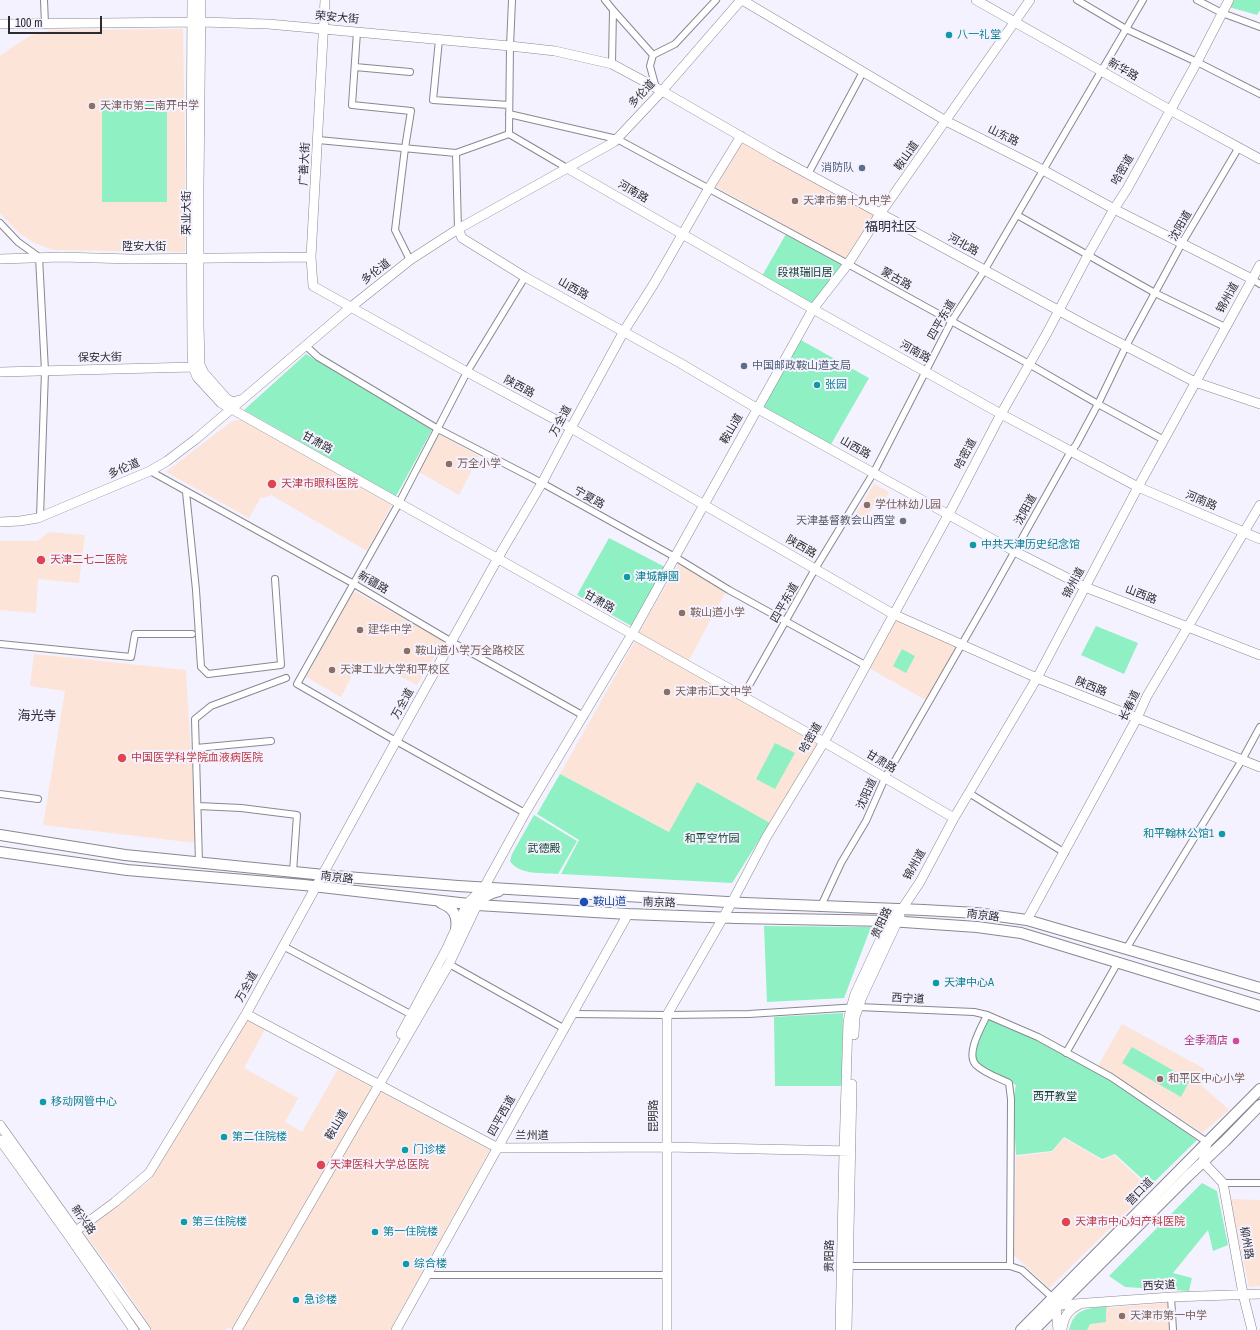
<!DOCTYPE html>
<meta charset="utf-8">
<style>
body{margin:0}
#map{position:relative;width:1260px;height:1330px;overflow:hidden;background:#f4f2fe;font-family:"Archivo Narrow",sans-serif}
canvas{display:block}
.scale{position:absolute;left:8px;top:16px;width:94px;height:18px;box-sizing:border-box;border:2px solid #2c2b2f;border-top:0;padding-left:5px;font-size:12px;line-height:14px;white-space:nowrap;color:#2c2b2f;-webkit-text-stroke:3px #f4f2fe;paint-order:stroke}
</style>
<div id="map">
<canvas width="1260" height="1330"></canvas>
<div class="scale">100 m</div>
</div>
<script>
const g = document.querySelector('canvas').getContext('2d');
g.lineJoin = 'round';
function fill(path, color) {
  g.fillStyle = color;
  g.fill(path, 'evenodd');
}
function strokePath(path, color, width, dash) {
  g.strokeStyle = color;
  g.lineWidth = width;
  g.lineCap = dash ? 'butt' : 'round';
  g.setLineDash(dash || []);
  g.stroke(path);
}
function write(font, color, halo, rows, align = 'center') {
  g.font = font + ' "Archivo Narrow","Noto Sans SC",sans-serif';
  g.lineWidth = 4;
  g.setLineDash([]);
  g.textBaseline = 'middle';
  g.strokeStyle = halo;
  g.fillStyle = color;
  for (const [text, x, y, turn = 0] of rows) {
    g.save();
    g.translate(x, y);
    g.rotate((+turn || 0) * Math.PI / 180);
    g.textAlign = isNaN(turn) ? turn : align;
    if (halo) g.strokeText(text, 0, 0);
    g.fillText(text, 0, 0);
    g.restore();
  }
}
fill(new Path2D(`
 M183 29 185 155V252L54 250 34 243 18 232 0 213V56L15 45 32 35 52 30Z
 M741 141 875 215 846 260 715 186Z
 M238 420H242L392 504 367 551 271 495 264 498 261 497 249 518 166 472 232 421Z
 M438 434 479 456 459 495 419 472Z
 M874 484 889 492 881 507 875 503 863 524 853 519Z
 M48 532 85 535 79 583 38 579 36 613 0 610V541H38Z
 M679 563 726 591 688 662 638 634Z
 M354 591 444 641 417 685 371 661 363 672 355 669 341 697 306 677Z
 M893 617 958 646 926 700 867 667Z
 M635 641 819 742 770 823 697 782 670 832 560 774Z
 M34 654 186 670 196 843 43 825 65 691 30 686Z
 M245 1019 265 1029 244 1068 298 1098 285 1122 302 1132 338 1069 490 1150 390 1330H234L229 1327 225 1330H152L122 1284 82 1230 150 1181Z
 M1122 1024 1205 1069 1199 1083 1229 1110 1202 1133 1164 1107 1098 1066Z
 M1064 1138 1102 1160 1114 1155 1150 1189 1049 1288 1014 1255 1016 1156 1052 1152Z
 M1230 1199 1260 1200V1286L1249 1287Z
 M1168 1303 1170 1330H1069L1072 1320 1080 1312 1089 1309Z`), '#fce4d9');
fill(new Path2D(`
 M1234 0H1260V10L1257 15 1229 7Z
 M102 103H167V202H102Z
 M786 234 844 266 815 307 762 276Z
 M799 339 869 378 830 446 761 408Z
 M306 354 432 430 396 496 244 410Z
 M609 538 667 568 633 627 577 595Z
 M1096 626 1138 643 1124 674 1081 655Z
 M902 649 915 656 906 673 893 666Z
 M775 743 795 753 775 789 756 779Z
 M560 774 669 832 697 782 770 823 732 883 561 874 579 840 537 814Z
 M534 815 577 841 558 874C544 873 518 875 510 861L512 854Z
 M764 926 871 927 844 998 767 1002Z
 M843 1013 842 1086H775L774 1017Z
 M988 1018 1037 1039 1110 1078 1197 1140 1150 1186 1115 1154 1102 1159 1064 1137 1052 1151 1016 1155 1013 1102 1016 1085 976 1063 974 1047Z
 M1132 1047 1190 1080 1181 1097 1122 1063Z
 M1202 1183 1217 1191 1228 1245 1213 1251 1208 1230 1173 1273 1192 1278 1189 1291 1125 1287 1109 1276Z
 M1107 1306 1106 1311V1322L1090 1324 1087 1330H1069C1075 1308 1086 1309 1107 1306Z`), '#8ff0c3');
const street = new Path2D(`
 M44 0 45 24
 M605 0 613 10 612 64
 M1077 0 1126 29 1197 62 1260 94
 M1197 0 1222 13 1260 27
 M613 10 653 55 650 66 656 88
 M357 32 352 105 411 111 405 148 395 230 410 260
 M439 40 433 100 509 105
 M653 55 675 44 716 0
 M355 67 410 72
 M509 114 617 139 848 264 1029 364 1098 404 1164 440
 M509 134 510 46 512 0
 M318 140 456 153 509 134 567 168
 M456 153 458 229
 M808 174 863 72
 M1017 215 1155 293 1225 327
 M0 223 18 242 39 257 45 371 40 517
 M525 277 467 372 399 503 297 684 396 741 525 813
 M1252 279 1260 284
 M306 346 318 357 438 429 542 483 675 557 729 590 865 665
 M150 471 354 584 452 642 584 716
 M186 492 196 590 201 667 208 674 281 665 275 579
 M0 644 131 657 135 634H192
 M743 696 815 569 874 472 951 322 984 271 1143 0
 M196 748 271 741
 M969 793 1065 853
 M0 794 38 799
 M198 806 241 808 297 815 293 872
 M199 863 195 719 211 706 286 678
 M821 906 841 863 866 821 885 778 989 597 1071 451 1076 445 1098 404 1126 346 1182 243 1239 147
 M283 946 414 1016
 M1126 949 1242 760 1260 727
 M449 964 565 1029
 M573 1014 667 1015 749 1014 858 1007 974 1012 987 1015 1038 1037 1111 1077 1207 1142
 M987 1015C982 1026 965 1054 976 1065 984 1073 999 1078 1009 1083L1011 1099 1010 1266
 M1066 1053 1118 962
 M1223 1183H1260
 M846 1266H1010L1022 1270 1053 1298
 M426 1275H668
 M1171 1297 1173 1330`);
const secondary = new Path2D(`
 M192 0 191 185 192 352 193 367 197 377 221 403 824 742 954 818
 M201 0 199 184V324L200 365 204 373 227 399 233 402 243 399
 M325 0 311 257 313 286 467 372 571 428 893 614 1037 678 1260 767
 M742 0 946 121 1043 170 1114 209 1252 279
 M976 0 1170 110 1260 159
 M0 24 201 22 268 24 510 46 555 51 612 64 662 91 775 156 1089 327 1195 382 1260 404
 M567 168 813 309 1001 414 1138 487 1260 539
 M458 229 462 238 525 277 680 363 758 409 1014 551 1085 587 1260 655
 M0 259 62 257 131 259 311 257
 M0 372 193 367 198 366
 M0 522 20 521 38 518 150 471 167 461 196 439 351 307 410 260 458 229 614 142 662 91 741 0
 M481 893 525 813 632 634 813 309 848 264 880 214 1030 0
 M1027 920 1137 718 1147 696 1260 505
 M246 1014 498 1148 666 1147 851 1151
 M401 1034 447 948 467 904 483 888
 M854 1035 855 1017 862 997 900 916
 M0 1125 146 1330
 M0 1140 69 1236 134 1330
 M1207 1142 1203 1162 1223 1183 1243 1294 1252 1330
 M69 1236 115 1202 149 1173 246 1014 396 741 503 549 542 483 571 428 624 331 655 282 709 188 741 136
 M1055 1303 1056 1308 1058 1330
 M1060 1305 1171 1297 1260 1294
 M1062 1329C1064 1316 1068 1310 1080 1304
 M237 1330 449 964 476 907
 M396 1330 628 914
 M667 1330V1015L732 902 767 836 824 742 952 508 1001 414 1047 333 1088 255 1114 209 1127 189 1197 62 1229 0
 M840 1330 844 1151 848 1022 851 1008 855 994 889 921 902 909 920 882 954 818 1037 678 1138 487 1260 265
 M847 1330 852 1084`);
const primary = new Path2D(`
 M0 835 125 855 334 876 458 886 744 903 924 910 976 913 1027 920 1260 988
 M0 852 127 870 304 885 477 905 628 914 736 918 889 921 977 927 1021 933 1260 1006
 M441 903C454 908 458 916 456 929
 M456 931C467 915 478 895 499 891
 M1021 1330C1101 1250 1180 1169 1260 1089
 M1034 1330 1187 1177 1225 1141 1260 1105`);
strokePath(street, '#898892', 8);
strokePath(secondary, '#898892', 10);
strokePath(primary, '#898892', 12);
strokePath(street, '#fff', 6);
strokePath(secondary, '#fff', 9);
strokePath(primary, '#fff', 10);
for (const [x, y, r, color] of [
 [949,35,4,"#0f9aa8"],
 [92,106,4,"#8d6e63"],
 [862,168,4,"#5c6f8a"],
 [795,201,4,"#8d6e63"],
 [744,366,4,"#5c6f8a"],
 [817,385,4,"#0f9aa8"],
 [449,464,4,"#8d6e63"],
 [272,484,5,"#e0444e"],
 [867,505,4,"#8d6e63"],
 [903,521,4,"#6b7280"],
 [973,545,4,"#0f9aa8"],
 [41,560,5,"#e0444e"],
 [627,577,4,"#0f9aa8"],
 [682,613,4,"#8d6e63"],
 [360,630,4,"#8d6e63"],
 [407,651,4,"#8d6e63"],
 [332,670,4,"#8d6e63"],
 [667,692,4,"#8d6e63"],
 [122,758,5,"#e0444e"],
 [1222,834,4,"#0f9aa8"],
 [584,902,5,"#1a4fb4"],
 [936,983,4,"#0f9aa8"],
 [1236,1041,4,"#d1479c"],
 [1160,1079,4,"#8d6e63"],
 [43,1102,4,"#0f9aa8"],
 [224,1137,4,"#0f9aa8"],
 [405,1150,4,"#0f9aa8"],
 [321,1165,5,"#e0444e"],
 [184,1222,4,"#0f9aa8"],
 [1066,1222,5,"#e0444e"],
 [375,1232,4,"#0f9aa8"],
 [406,1264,4,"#0f9aa8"],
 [296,1300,4,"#0f9aa8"],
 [1122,1316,4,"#8d6e63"]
]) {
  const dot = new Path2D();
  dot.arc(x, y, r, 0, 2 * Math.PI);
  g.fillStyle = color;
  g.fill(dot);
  strokePath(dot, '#f4f2fe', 1.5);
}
write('11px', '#2c2b2f', '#f4f2fe', [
 ["荣安大街",337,18,5],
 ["新华路",1123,70,30],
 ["多伦道",642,94,-47],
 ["山东路",1003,136,26],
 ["鞍山道",907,156,-55],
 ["广善大街",305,164,-87],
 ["哈密道",1123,170,-60],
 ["河南路",633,192,30],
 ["荣业大街",187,213,-90],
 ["沈阳道",1181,226,-60],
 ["河北路",963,245,29],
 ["陞安大街",144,247],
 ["多伦道",376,272,-38],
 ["蒙古路",896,279,29],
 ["山西路",573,289,29],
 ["锦州道",1228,298,-61],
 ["四平东道",942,320,-60],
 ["河南路",915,352,29],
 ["保安大街",100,358,-1],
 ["陕西路",519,387,28],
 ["万全道",561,421,-62],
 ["鞍山道",732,429,-60],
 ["甘肃路",317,443,29],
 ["山西路",855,448,29],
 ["哈密道",966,454,-62],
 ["多伦道",124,469,-23],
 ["宁夏路",589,498,29],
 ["河南路",1201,501,23],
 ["沈阳道",1026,510,-61],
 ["陕西路",801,547,30],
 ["新疆路",373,583,30],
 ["锦州道",1074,583,-62],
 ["山西路",1141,595,21],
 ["甘肃路",599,602,29],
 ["四平东道",785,603,-60],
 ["陕西路",1091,687,22],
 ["万全道",403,704,-61],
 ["长春道",1130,706,-64],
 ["哈密道",811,738,-60],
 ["甘肃路",881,762,31],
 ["沈阳道",867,794,-66],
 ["锦州道",915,865,-61],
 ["南京路",337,878,7],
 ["南京路",659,903,2],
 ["南京路",983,916,7],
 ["贵阳路",882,923,-65],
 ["万全道",247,987,-61],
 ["西宁道",908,999,3],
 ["四平西道",502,1116,-61],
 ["昆明路",654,1116,-90],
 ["鞍山道",337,1125,-60],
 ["兰州道",532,1136],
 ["营口道",1140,1192,-46],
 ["新兴路",83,1220,54],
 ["柳州路",1246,1243,80],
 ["贵阳路",830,1256,-89],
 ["西安道",1159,1286,-3]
]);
write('11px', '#0d838f', '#f4f2fe', [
 ["八一礼堂",957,35],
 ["张园",825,385],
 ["中共天津历史纪念馆",981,545],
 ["津城靜園",635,577],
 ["和平翰林公馆1",1214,834,"right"],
 ["天津中心A",944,983],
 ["移动网管中心",51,1102],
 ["第二住院楼",232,1137],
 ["门诊楼",413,1150],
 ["第三住院楼",192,1222],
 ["第一住院楼",383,1232],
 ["综合楼",414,1264],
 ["急诊楼",304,1300]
], 'left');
write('11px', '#785e54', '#f4f2fe', [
 ["天津市第二南开中学",100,106],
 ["天津市第十九中学",803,201],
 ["万全小学",457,464],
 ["学仕林幼儿园",875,505],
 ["鞍山道小学",690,613],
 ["建华中学",368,630],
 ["鞍山道小学万全路校区",415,651],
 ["天津工业大学和平校区",340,670],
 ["天津市汇文中学",675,692],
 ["和平区中心小学",1168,1079],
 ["天津市第一中学",1130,1316]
], 'left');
write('11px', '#4e5e75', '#f4f2fe', [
 ["消防队",854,168],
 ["中国邮政鞍山道支局",752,366,"left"]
], 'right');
write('11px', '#12432f', '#f4f2fe', [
 ["段祺瑞旧居",805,273],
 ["和平空竹园",712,839],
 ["武德殿",544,849],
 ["西开教堂",1055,1097]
]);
write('11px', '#be3a42', '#f4f2fe', [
 ["天津市眼科医院",281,484],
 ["天津二七二医院",50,560],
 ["中国医学科学院血液病医院",131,758],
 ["天津医科大学总医院",330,1165],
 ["天津市中心妇产科医院",1075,1222]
], 'left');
write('11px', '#5b616d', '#f4f2fe', [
 ["天津基督教会山西堂",895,521]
], 'right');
write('11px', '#164399', '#f4f2fe', [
 ["鞍山道",593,902]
], 'left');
write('11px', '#b23c85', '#f4f2fe', [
 ["全季酒店",1228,1041]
], 'right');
write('13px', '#2d2c35', '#f4f2fe', [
 ["福明社区",891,228],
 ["海光寺",37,717]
]);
</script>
